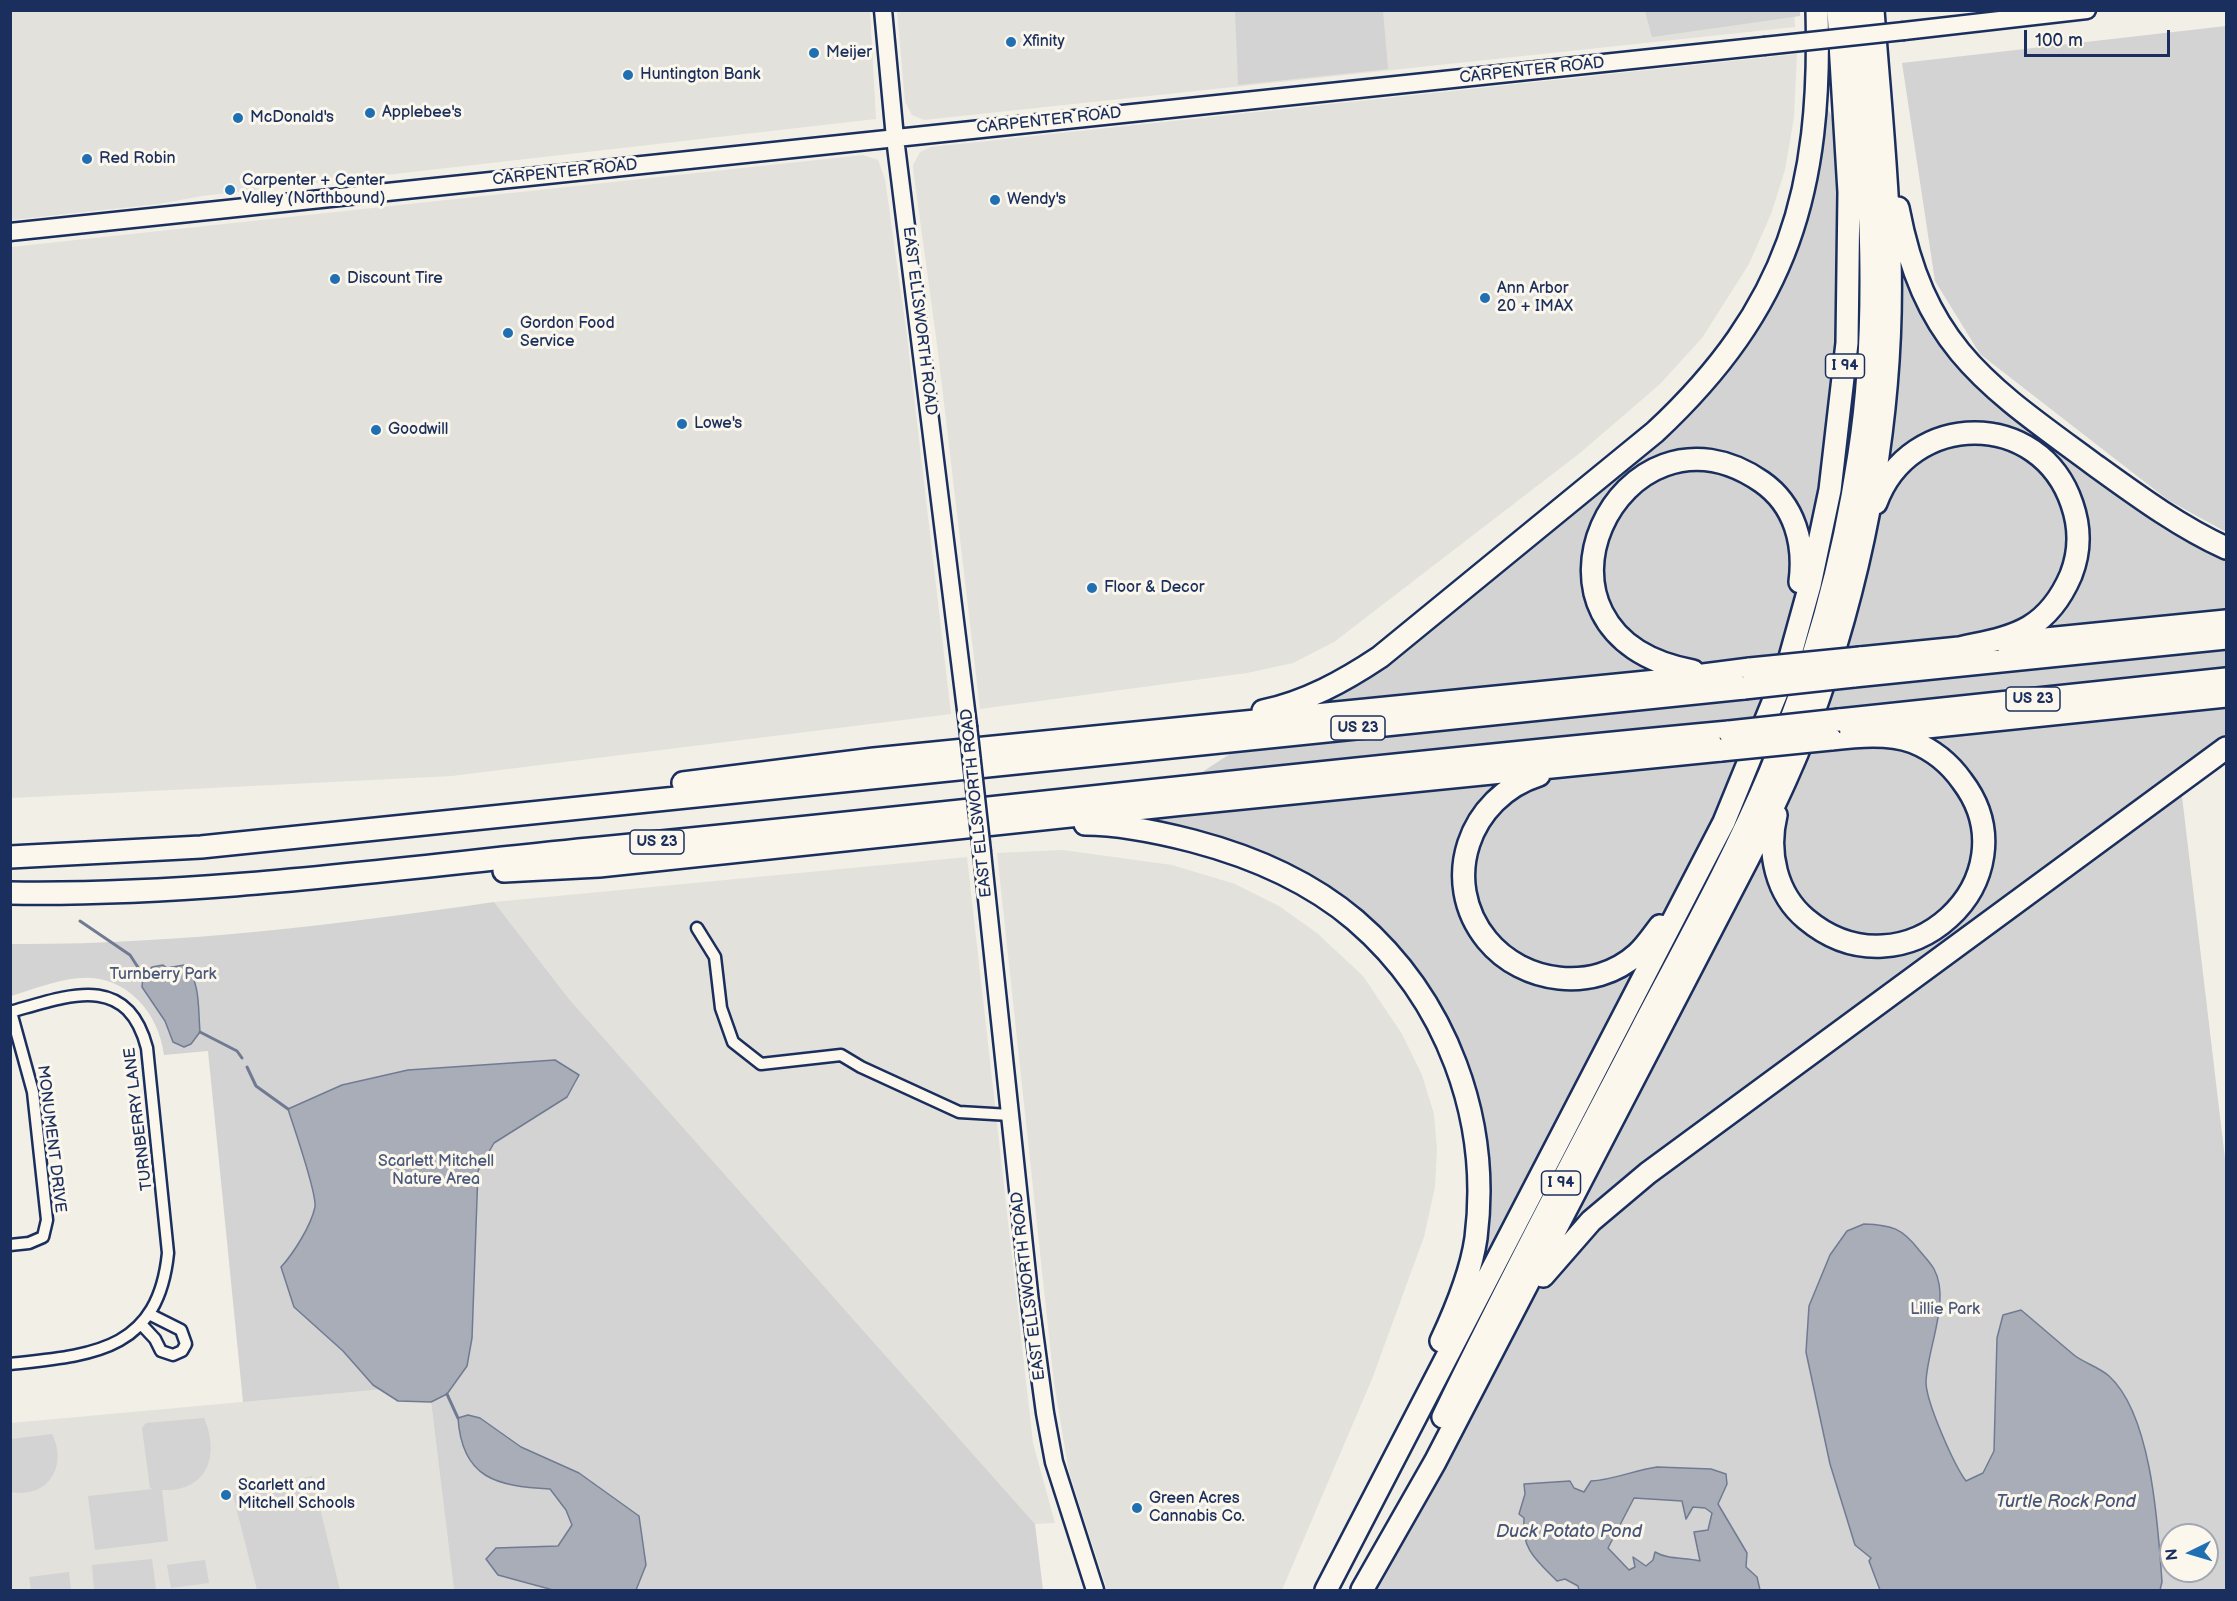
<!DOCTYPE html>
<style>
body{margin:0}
#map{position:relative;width:2237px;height:1601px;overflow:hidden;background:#f2efe6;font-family:"Balsamiq Sans",sans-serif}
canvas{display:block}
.frame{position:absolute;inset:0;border:12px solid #1b2f5e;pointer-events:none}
.north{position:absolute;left:2159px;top:1523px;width:60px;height:60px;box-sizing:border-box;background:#fbf7ec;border:2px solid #a1a7b3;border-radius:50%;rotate:265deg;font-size:16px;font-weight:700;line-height:24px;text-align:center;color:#1b2f5e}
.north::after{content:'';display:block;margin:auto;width:21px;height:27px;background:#1f6fb2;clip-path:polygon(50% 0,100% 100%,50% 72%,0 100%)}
.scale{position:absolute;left:2024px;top:30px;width:146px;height:27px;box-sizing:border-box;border:3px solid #1b2f5e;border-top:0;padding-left:8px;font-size:18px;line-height:21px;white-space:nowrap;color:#1b2f5e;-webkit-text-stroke:4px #fbf7ec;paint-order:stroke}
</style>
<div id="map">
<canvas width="2237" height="1601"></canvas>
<div class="frame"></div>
<div class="north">N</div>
<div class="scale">100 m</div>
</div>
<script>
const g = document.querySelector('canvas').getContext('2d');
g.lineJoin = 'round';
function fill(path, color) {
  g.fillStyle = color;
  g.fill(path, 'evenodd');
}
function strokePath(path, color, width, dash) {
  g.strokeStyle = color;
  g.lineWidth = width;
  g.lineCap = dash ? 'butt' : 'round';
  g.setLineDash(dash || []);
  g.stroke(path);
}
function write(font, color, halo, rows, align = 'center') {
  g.font = font + ' "Balsamiq Sans",sans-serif';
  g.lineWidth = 6;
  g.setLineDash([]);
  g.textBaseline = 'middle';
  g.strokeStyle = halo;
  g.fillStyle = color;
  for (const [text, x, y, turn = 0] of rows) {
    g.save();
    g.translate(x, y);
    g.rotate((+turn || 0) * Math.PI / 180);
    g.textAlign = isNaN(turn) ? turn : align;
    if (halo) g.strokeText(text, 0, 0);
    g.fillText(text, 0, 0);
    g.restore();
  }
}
fill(new Path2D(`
 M1794 10 1795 27 924 120 912 115 905 102 897 11Z
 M10 11H870L876 119 202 196 159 204 11 220Z
 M1797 54 1794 117 1785 170 1771 214 1749 264 1702 338 1660 384 1580 453 1334 642 1293 663 1247 673 980 709 937 344 914 176 913 165 920 152 931 147Z
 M863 155 878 160 885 179 907 336 951 714 452 776 11 798V247Z
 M1063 850 1172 865 1235 884 1279 906 1317 933 1363 976 1402 1034 1422 1075 1434 1114 1437 1149 1435 1187 1424 1237 1372 1379 1282 1590H1107L1069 1472 1054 1383 997 853Z
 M967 857 1033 1443 1055 1523 1035 1524 569 999 494 902Z
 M429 1385 454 1590H11V1423Z`), '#e2e1dc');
fill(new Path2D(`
 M1235 11H1383L1388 69 1238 85Z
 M1800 11V16L1652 37 1645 11Z
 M2226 26V532L2168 500 1980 354 1935 281 1902 63Z
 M1828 109 1898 250 1915 297 1965 374 2164 521 2226 555V740L1561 1243 1470 1295 1485 1228 1486 1137 1460 1045 1403 954 1325 889 1129 820 1300 708 1378 669 1743 347 1803 230Z
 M2181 788 2226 1167V1590H1368L1530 1300 1600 1220ZM2171 1535H2207V1571H2171Z
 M494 902 569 999 1035 1524 1043 1590H454L429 1385 243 1402 208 1051 164 1055C161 1034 153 1015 138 1000 99 961 56 982 11 996V944C173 945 334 925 494 902Z
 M204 1418C220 1455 208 1492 162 1490L168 1541 95 1550 88 1496 153 1489 150 1488 142 1428 146 1423Z
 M52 1434C68 1466 48 1499 11 1492V1439Z
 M312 1476 340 1590H257L233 1495Z
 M152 1559 156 1590H94L92 1565Z
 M205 1560 209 1583 171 1588 167 1565Z
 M69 1572 71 1590H31L29 1577Z`), '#d2d3d2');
const water = new Path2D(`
 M163 965 167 968 184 965C201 979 198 1011 200 1032L191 1044 184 1047 173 1042 165 1021 142 987 143 975 152 967Z
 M555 1060 579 1075 567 1097 494 1143 478 1171 472 1338 467 1366 447 1394 431 1402 398 1401 373 1385 343 1351 294 1307 281 1267C293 1254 311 1226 315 1207 317 1193 293 1125 288 1109L342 1085 408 1070Z
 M1864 1224C1892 1225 1902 1228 1919 1250 1924 1256 1930 1262 1934 1269 1951 1300 1927 1349 1926 1382 1926 1402 1954 1465 1966 1481L1983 1473 1994 1451 1997 1338 2003 1315 2021 1310C2039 1325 2056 1340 2074 1355 2084 1363 2099 1367 2109 1376 2152 1415 2158 1527 2162 1582L2160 1590H1880L1869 1561 1871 1558 1855 1545 1830 1464 1806 1352 1809 1306 1830 1255 1847 1231Z
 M468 1415 480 1418 521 1447 579 1473 639 1516 646 1565 636 1590H553L498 1575 486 1559 496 1548 558 1546 572 1525 566 1510 550 1489C497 1486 462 1479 458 1418Z
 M1657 1467 1711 1469 1726 1474 1727 1484 1718 1504 1747 1553 1746 1567 1757 1577 1760 1590H1579L1578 1586 1565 1579 1557 1581C1536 1560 1521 1549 1524 1518L1519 1514 1525 1494 1524 1484 1570 1481 1574 1488 1584 1492 1591 1481C1613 1480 1635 1470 1657 1467ZM1634 1498 1682 1501 1686 1519 1693 1507 1705 1508 1712 1513 1708 1530 1694 1532 1700 1561C1684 1557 1669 1560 1655 1552L1653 1560 1646 1566 1633 1557 1635 1567 1629 1570 1608 1548Z`);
fill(water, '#a9adb7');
strokePath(water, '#707b93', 1.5);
strokePath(new Path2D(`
 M80 921 130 955 143 975
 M200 1032 237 1051 242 1058
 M247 1067 256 1086 288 1109
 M447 1394 458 1418`), '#707b93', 3);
const street = new Path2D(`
 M697 928 715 957 721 1008 733 1042 761 1064 841 1055 861 1067 959 1112 1010 1115
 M10 1012C67 996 127 971 147 1048L168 1253C158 1352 92 1355 10 1364
 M10 1245 29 1243 43 1237 47 1220 33 1092 11 1012
 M141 1324 155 1339 161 1351 173 1355 182 1351 186 1344 181 1330 149 1314`);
const secondary = new Path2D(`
 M883 10 895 138 968 726
 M1904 31 2087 10
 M10 232 1764 46
 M982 852 1030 1302 1045 1413 1054 1462 1095 1590`);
const highway = new Path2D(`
 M1898 208C1924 346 1986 385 2092 463 2135 494 2178 526 2226 548
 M1876 503C1910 410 2040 409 2072 504 2080 527 2080 552 2071 575 2062 596 2049 615 2029 627 2007 640 1979 643 1955 649
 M2006 643 2226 621
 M1860 658 1969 647
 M1693 671C1499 635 1621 384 1762 482 1795 505 1805 544 1800 582
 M1854 676 2226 638
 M1263 711C1306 702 1344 681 1380 657L1655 432C1789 307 1822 190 1817 10
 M1839 720 2226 679
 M1888 731 2226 696
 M1539 775C1469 797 1439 881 1487 940 1523 984 1594 993 1637 954 1646 946 1653 935 1660 926
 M683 783 874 759 1657 681 1750 669
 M1776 815C1767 852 1776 894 1806 919 1905 1002 2036 878 1962 781 1950 764 1933 750 1913 742 1889 733 1857 736 1831 739
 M1085 824C1121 824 1158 832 1193 841 1250 856 1309 881 1355 920 1447 999 1491 1119 1476 1238 1471 1273 1456 1309 1441 1341
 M10 857 201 847 1744 688
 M504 871 599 866 1183 804 1721 750
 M10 893C203 896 398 868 590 849 970 812 1349 767 1729 732
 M1543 1276 1591 1221 1648 1173 2226 748
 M1443 1417C1506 1286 1575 1157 1642 1028 1686 944 1733 860 1770 772 1813 670 1843 563 1859 454 1882 307 1867 158 1856 10
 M1326 1590 1724 822 1787 668 1810 585 1830 490 1847 343 1849 192 1838 10
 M1362 1590 1435 1462 1749 857C1774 806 1799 754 1818 700 1867 560 1894 407 1890 259 1888 176 1879 93 1873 10`);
strokePath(street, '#1b2f5e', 15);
strokePath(secondary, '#1b2f5e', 21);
strokePath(highway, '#1b2f5e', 26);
strokePath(street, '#fbf7ec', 10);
strokePath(secondary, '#fbf7ec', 16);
strokePath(highway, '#fbf7ec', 21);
const secondaryBridge = new Path2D(`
 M1764 46 1904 31
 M968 726 982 852`);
const highwayBridge = new Path2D(`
 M1750 669 1860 658
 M1744 688 1854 676
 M1729 732 1839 720
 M1721 750 1831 739`);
strokePath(secondaryBridge, '#1b2f5e', 21, []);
strokePath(highwayBridge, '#1b2f5e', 26, []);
strokePath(secondaryBridge, '#fbf7ec', 16);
strokePath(highwayBridge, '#fbf7ec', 21);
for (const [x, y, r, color] of [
 [1011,42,6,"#1f6fb2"],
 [814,53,6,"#1f6fb2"],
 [628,75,6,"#1f6fb2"],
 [370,113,6,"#1f6fb2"],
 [238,118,6,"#1f6fb2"],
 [87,159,6,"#1f6fb2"],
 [230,190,6,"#1f6fb2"],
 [995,200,6,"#1f6fb2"],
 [335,279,6,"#1f6fb2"],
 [1485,298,6,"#1f6fb2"],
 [508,333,6,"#1f6fb2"],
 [682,424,6,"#1f6fb2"],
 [376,430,6,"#1f6fb2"],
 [1092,588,6,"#1f6fb2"],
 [226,1495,6,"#1f6fb2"],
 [1137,1508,6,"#1f6fb2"]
]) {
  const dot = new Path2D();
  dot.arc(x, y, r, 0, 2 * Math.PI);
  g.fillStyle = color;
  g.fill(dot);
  strokePath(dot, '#fbf7ec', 2);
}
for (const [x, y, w] of [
 [1845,366,39],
 [2033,699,54],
 [1358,728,54],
 [657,842,54],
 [1561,1183,39]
]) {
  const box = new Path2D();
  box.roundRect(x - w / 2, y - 12, w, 24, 4.5);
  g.fillStyle = '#fbf7ec';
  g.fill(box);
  strokePath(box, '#1b2f5e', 1.5);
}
write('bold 15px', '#1b2f5e', null, [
 ["I 94",1845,366],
 ["US 23",2033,699],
 ["US 23",1358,728],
 ["US 23",657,842],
 ["I 94",1561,1183]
]);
write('16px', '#1b2f5e', '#fbf7ec', [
 ["Xfinity",1023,42],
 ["Meijer",826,53],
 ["Huntington Bank",640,75],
 ["Applebee's",382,113],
 ["McDonald's",250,118],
 ["Red Robin",99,159],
 ["Carpenter + Center",242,181],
 ["Valley (Northbound)",242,199],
 ["Wendy's",1007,200],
 ["Discount Tire",347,279],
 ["Ann Arbor",1497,289],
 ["20 + IMAX",1497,307],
 ["Gordon Food",520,324],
 ["Service",520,342],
 ["Lowe's",694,424],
 ["Goodwill",388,430],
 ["Floor & Decor",1104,588],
 ["Scarlett and",238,1486],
 ["Mitchell Schools",238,1504],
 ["Green Acres",1149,1499],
 ["Cannabis Co.",1149,1517]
], 'left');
write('16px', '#1b2f5e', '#fbf7ec', [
 ["CARPENTER ROAD",1532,71,-6],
 ["CARPENTER ROAD",1049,121,-6],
 ["CARPENTER ROAD",565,173,-6],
 ["EAST ELLSWORTH ROAD",919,321,83],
 ["EAST ELLSWORTH ROAD",977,803,-96],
 ["TURNBERRY LANE",139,1119,-97],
 ["MONUMENT DRIVE",51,1139,83],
 ["EAST ELLSWORTH ROAD",1029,1286,-97]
]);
write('16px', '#49587b', '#fbf7ec', [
 ["Turnberry Park",163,975],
 ["Scarlett Mitchell",436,1162],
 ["Nature Area",436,1180],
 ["Lillie Park",1945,1310]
]);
write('italic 18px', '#465579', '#fbf7ec', [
 ["Turtle Rock Pond",2066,1502],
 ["Duck Potato Pond",1569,1532]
]);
</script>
